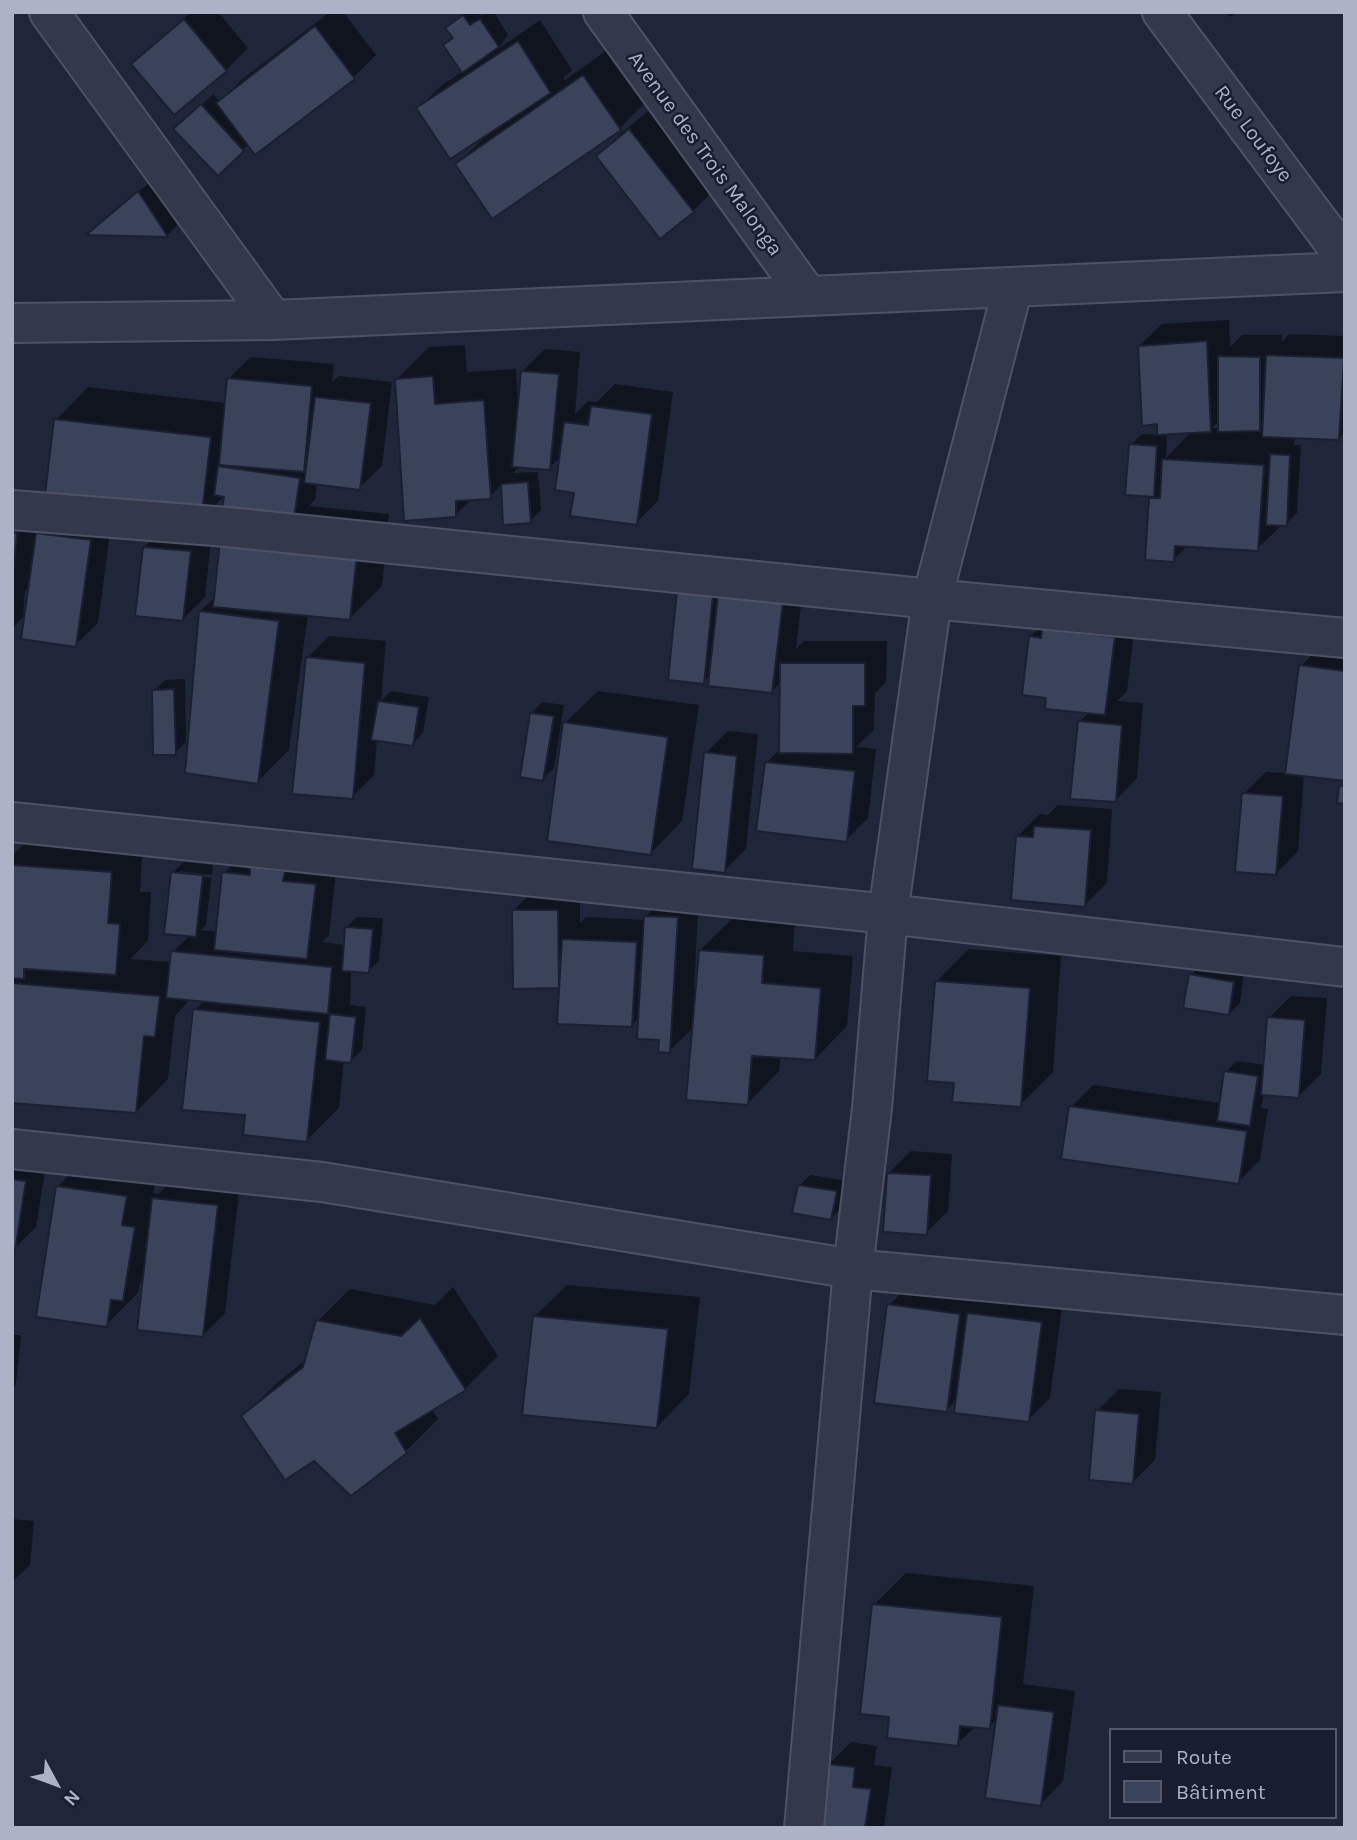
<!DOCTYPE html>
<meta charset="utf-8">
<style>
body{margin:0}
#map{position:relative;width:1357px;height:1840px;overflow:hidden;background:#1f263a;font-family:Karla,sans-serif}
canvas{display:block}
.frame{position:absolute;inset:0;border:14px solid #adb3c7;pointer-events:none}
.legend{position:absolute;left:1109px;top:1728px;width:228px;height:91px;box-sizing:border-box;background:#181e2f;border:2px solid #545a6c;margin:0;padding:9px 12px;list-style:none;font-size:21px;color:#adb3c7}
.legend li{display:flex;align-items:center;gap:14px;height:35px}
.legend b{width:35px;border:2px solid #545a6c}
.north{position:absolute;left:21px;top:1749px;width:70px;height:70px;-webkit-text-stroke:5px #181e2f;paint-order:stroke;rotate:131deg;font-size:19px;font-weight:700;line-height:28px;text-align:center;color:#adb3c7}
.north::after{content:'';display:block;margin:auto;width:24px;height:32px;background:#adb3c7;clip-path:polygon(50% 0,100% 100%,50% 72%,0 100%)}
</style>
<div id="map">
<canvas width="1357" height="1840"></canvas>
<div class="frame"></div>
<ul class="legend">
<li><b style="height:9px;background:#33394b"></b>Route</li>
<li><b style="height:19px;background:#3b435b"></b>Bâtiment</li>
</ul>
<div class="north">N</div>
</div>
<script>
const g = document.querySelector('canvas').getContext('2d');
g.lineJoin = 'round';
function fill(path, color) {
  g.fillStyle = color;
  g.fill(path, 'evenodd');
}
function strokePath(path, color, width, dash) {
  g.strokeStyle = color;
  g.lineWidth = width;
  g.lineCap = dash ? 'butt' : 'round';
  g.setLineDash(dash || []);
  g.stroke(path);
}
function write(font, color, halo, rows, align = 'center') {
  g.font = font + ' Karla,sans-serif';
  g.lineWidth = 5;
  g.setLineDash([]);
  g.textBaseline = 'middle';
  g.strokeStyle = halo;
  g.fillStyle = color;
  for (const [text, x, y, turn = 0] of rows) {
    g.save();
    g.translate(x, y);
    g.rotate((+turn || 0) * Math.PI / 180);
    g.textAlign = isNaN(turn) ? turn : align;
    if (halo) g.strokeText(text, 0, 0);
    g.fillText(text, 0, 0);
    g.restore();
  }
}
fill(new Path2D(`
 M191 12H218L248 48 226 70 133 64Z
 M330 12H343L376 55 354 77 255 152 249 144 218 174 187 119 213 94 220 102 240 81Z
 M465 12H479L481 16 487 12H494L508 35 498 49 540 20 572 70 563 78 565 80 616 44 652 96 620 128 457 164 484 138 418 108 441 86 463 71 445 45 454 36 448 28Z
 M1226 12H1237L1230 17Z
 M652 108 715 189 693 211 660 236 598 156 620 134Z
 M150 182 177 225 167 236 99 224Z
 M1229 320 1230 347 1242 335H1282V342L1289 334 1345 336V432L1339 438 1295 437 1294 445H1301L1297 513 1286 524H1283L1257 549 1188 545 1173 560 1151 498 1154 495 1127 494 1131 445 1142 434 1159 435 1158 422 1139 346 1162 324ZM1219 421V428H1212ZM1192 431 1166 458 1167 433Z
 M465 345 467 372 516 369 518 400H520L523 371 545 349 580 352 575 414 588 401 597 402 615 384 673 392 658 501 636 523 576 491 562 456 549 468 521 466 513 473 538 472 541 510 530 521 502 484 490 497 473 498 455 515 397 379 429 347Z
 M251 357 334 364 332 382 339 376 392 382 382 466 359 488 317 483 315 500 309 506 389 514 382 586 350 618 308 614 289 750 257 782 200 611 216 596 226 494 201 520 112 518 98 623 75 645 30 586 25 591 23 614H26L12 628V498L46 501 56 420 88 387 226 403 228 379Z
 M167 525 212 530 205 597 183 619 144 547Z
 M804 580 796 649 804 641H887L886 682 875 693 874 730 856 747 876 749 868 818 846 840 767 762 781 748 782 681 772 691 711 674 703 682 679 592Z
 M1053 614 1136 616 1127 691 1117 701 1143 703 1137 778 1115 801 1079 722 1089 712 1048 697 1031 636Z
 M329 636 386 641 381 701 391 691 429 697 423 733 412 744 377 739 374 775 352 797 307 658Z
 M1323 644 1345 646V779L1304 774 1298 851 1276 874 1244 794 1266 772 1287 773 1301 666Z
 M185 679 186 742 175 753 154 691 165 680Z
 M598 691 699 705 682 821 650 854 565 723Z
 M542 702 564 705 554 768 543 779 532 713Z
 M728 731 758 734 746 849 724 871 706 753Z
 M1058 805 1112 809 1107 883 1085 905 1017 837 1040 814 1048 815Z
 M34 833 143 840 140 892H151L148 941 130 959 172 962 173 952 190 935 173 872 184 862 213 865 206 925 201 930 218 932 224 873 246 851 337 862 329 935 322 942 345 945 346 927 357 917 383 918 379 961 368 971 351 970 350 1005 366 1007 362 1050 351 1061 344 1060 339 1108 307 1140 195 1010 205 1000 188 998 187 1003 175 1016 168 1079 136 1112 12 1101V848L13 855ZM180 871 212 875 211 878 180 874Z
 M536 888H580V923L586 917 646 920V916L668 894 699 896 694 987H697L700 950 733 918 795 923 793 951 853 956 847 1026 815 1059 781 1056 779 1071 747 1104 694 1027 669 1051 640 1017 631 1026 561 986 514 988V910Z
 M969 949 1061 956 1053 1072 1020 1105 936 982Z
 M1202 964 1244 971 1240 1003 1229 1014 1191 975Z
 M1291 996 1327 998 1321 1074 1299 1096 1264 1093 1261 1108 1268 1109 1260 1160 1238 1182 1071 1107 1093 1085 1221 1103 1226 1072 1236 1061 1265 1065 1269 1018Z
 M911 1151 952 1154 948 1211 926 1233 888 1174Z
 M12 1154 47 1159 36 1227 14 1249H12Z
 M90 1155 158 1165 153 1193 158 1194 176 1177 240 1184 225 1313 203 1335 145 1278 140 1283 138 1293 106 1325 57 1187Z
 M810 1175 847 1181 842 1207 831 1218 799 1186Z
 M911 1283 981 1292 980 1302 990 1292 1063 1300 1050 1398 1028 1420 957 1400 946 1410 889 1305Z
 M567 1285 700 1297 689 1394 657 1427 534 1317Z
 M453 1287 498 1356 465 1389 432 1409 438 1419 405 1452 315 1459 243 1416 276 1384 307 1359 318 1321 350 1289 435 1305Z
 M12 1335H21L16 1384 12 1388Z
 M1119 1389 1161 1392 1155 1460 1132 1483 1097 1411Z
 M12 1519 34 1521 30 1565 12 1582Z
 M906 1573 1034 1586 1023 1684 1075 1691 1063 1781 1041 1804 998 1718 989 1727 976 1726 957 1744 891 1715 874 1605Z
 M851 1742 877 1746 874 1765 892 1767 884 1828H820L828 1765Z`), '#0007');
const building = new Path2D(`
 M463 15 470 25 480 19 499 47 462 73 443 45 453 38 445 28Z
 M184 19 227 71 174 115 131 64Z
 M315 26 355 79 255 155 216 103Z
 M518 41 551 93 450 159 416 108Z
 M583 75 621 130 492 219 455 164Z
 M201 104 244 151 218 176 173 129Z
 M629 129 694 212 660 239 596 156Z
 M138 191 168 237 86 235Z
 M1207 341 1211 432 1157 435V424L1142 426 1138 346Z
 M1266 355 1344 358 1339 440 1262 437Z
 M1218 356 1260 357V431L1218 432Z
 M521 371 559 374 550 470 512 467Z
 M433 376 435 404 484 400 491 499 456 501V517L404 521 395 379Z
 M227 378 312 386 304 472 219 465Z
 M315 397 371 403 360 490 304 483Z
 M591 406 652 414 637 525 570 516 574 493 555 490 564 422 588 425Z
 M54 419 211 437 201 521 44 503Z
 M1129 444 1157 446 1154 497 1125 495Z
 M1270 454 1290 455 1287 526 1266 525Z
 M1162 459 1264 465 1258 551 1175 546 1174 562 1145 560 1149 498H1160Z
 M218 466 300 478 293 524 221 514 224 497 214 495Z
 M528 482 531 523 503 525 501 484Z
 M221 532 358 545 350 620 213 607Z
 M12 533H17L12 583Z
 M36 533 91 540 76 647 21 639Z
 M143 547 191 551 183 621 135 616Z
 M677 591 713 595 704 684 668 680Z
 M718 595 783 602 772 693 708 686Z
 M199 611 279 621 258 784 185 773Z
 M1042 629 1115 637 1105 715 1045 709 1046 698 1022 695 1029 636 1041 638Z
 M306 657 365 663 353 799 292 794Z
 M780 663H865V706H853V754L779 753Z
 M1299 665 1345 671V781L1285 774Z
 M174 689 176 755H153L152 690Z
 M378 701 419 707 413 746 371 740Z
 M530 713 554 716 543 781 520 777Z
 M1078 721 1122 725 1116 802 1070 799Z
 M563 722 668 737 651 855 547 841Z
 M704 752 737 756 725 873 692 869Z
 M765 762 855 771 847 842 756 831Z
 M1339 786H1345V804L1337 803Z
 M1242 793 1283 796 1276 875 1235 872Z
 M1034 826 1091 830 1085 907 1011 900 1016 836 1033 837Z
 M12 865 112 872 108 923 120 924 116 975 24 969V979L12 978Z
 M250 867 285 871 283 881 316 884 307 959 214 950 222 872 250 875Z
 M171 872 203 875 196 937 164 934Z
 M512 910H558L559 988 513 989Z
 M644 916 678 917 670 1053 658 1052 659 1040 637 1039Z
 M345 927 373 929 369 973 342 971Z
 M562 939 637 942 632 1027 557 1024Z
 M699 950 764 955 762 983 821 988 815 1060 752 1056 748 1105 686 1100Z
 M171 951 332 967 328 1014 166 998Z
 M1189 974 1234 982 1229 1015 1183 1008Z
 M935 981 1030 988 1021 1107 952 1102 954 1083 927 1081Z
 M12 983 160 996 155 1037 144 1036 136 1113 12 1103Z
 M193 1009 320 1022 307 1142 243 1135 245 1115 182 1110Z
 M330 1014 356 1017 351 1063 325 1060Z
 M1267 1017 1305 1020 1299 1098 1261 1095Z
 M1224 1071 1258 1076 1250 1126 1217 1121Z
 M1069 1106 1247 1131 1239 1184 1061 1159Z
 M887 1173 931 1175 927 1235 883 1232Z
 M12 1179 26 1181 15 1251H12Z
 M798 1185 837 1191 831 1220 792 1213Z
 M56 1186 127 1196 122 1225 135 1227 123 1301 111 1300 107 1327 36 1317Z
 M152 1198 218 1205 203 1337 137 1330Z
 M887 1304 960 1314 947 1412 874 1403Z
 M967 1313 1042 1322 1029 1422 954 1413Z
 M533 1316 668 1329 657 1428 522 1415Z
 M420 1318 466 1390 395 1433 407 1453 351 1496 314 1461 285 1480 241 1416 303 1367 316 1320 401 1336Z
 M1095 1410 1139 1414 1133 1484 1089 1480Z
 M872 1604 1002 1617 990 1729 960 1726 958 1746 887 1738 889 1717 860 1714Z
 M998 1705 1054 1712 1041 1806 985 1798Z
 M827 1764 855 1767 853 1787 871 1789 865 1828H818Z`);
fill(building, '#3b435b');
strokePath(building, '#1a2031', 2);
const minor = new Path2D(`
 M49 12 273 320
 M603 12 808 296
 M1162 12 1345 257
 M12 323 273 320 1345 272
 M12 510 227 527 932 599 1345 638
 M12 822 888 914 1345 967
 M12 1149 322 1182 853 1269 1345 1315
 M804 1828 853 1269 872 1108 888 914 932 599 1013 287`);
strokePath(minor, '#4d5365', 42);
strokePath(minor, '#33394b', 38);
write('21px', '#adb3c7', '#181e2f', [
 ["Rue Loufoye",1253,134,53],
 ["Avenue des Trois Malonga",705,154,54]
]);
</script>
